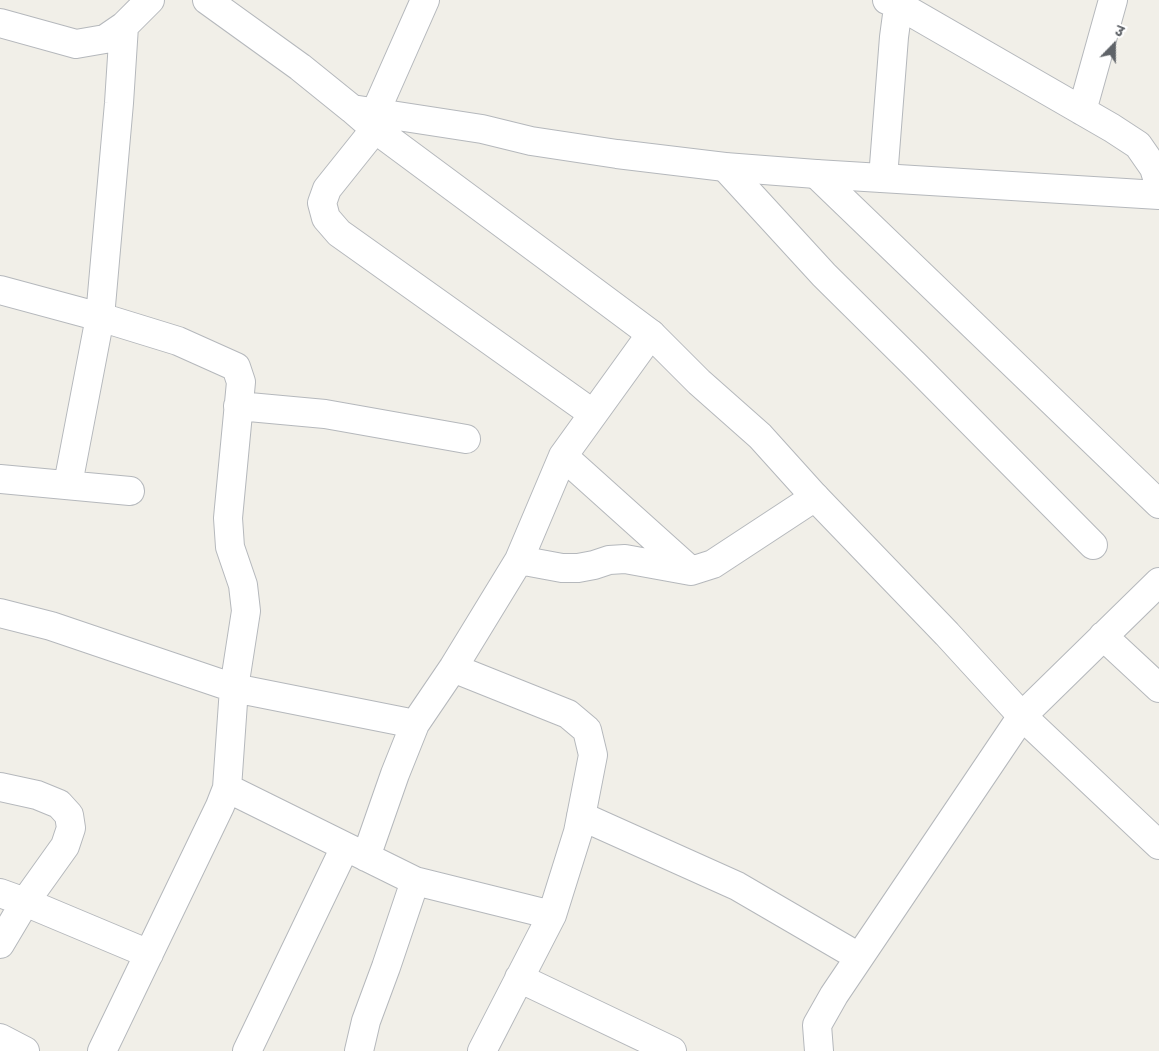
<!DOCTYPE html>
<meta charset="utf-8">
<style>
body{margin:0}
#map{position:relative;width:1159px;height:1051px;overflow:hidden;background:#f1efe8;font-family:Poppins,"Noto Sans Devanagari",sans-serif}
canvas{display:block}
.north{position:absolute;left:1089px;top:20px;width:50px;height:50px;-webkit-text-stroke:4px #fff;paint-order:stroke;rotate:22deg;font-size:14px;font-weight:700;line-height:20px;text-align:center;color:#5f6368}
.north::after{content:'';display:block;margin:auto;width:18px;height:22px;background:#5f6368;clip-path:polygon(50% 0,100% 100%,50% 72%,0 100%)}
</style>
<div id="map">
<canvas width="1159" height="1051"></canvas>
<div class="north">उ</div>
</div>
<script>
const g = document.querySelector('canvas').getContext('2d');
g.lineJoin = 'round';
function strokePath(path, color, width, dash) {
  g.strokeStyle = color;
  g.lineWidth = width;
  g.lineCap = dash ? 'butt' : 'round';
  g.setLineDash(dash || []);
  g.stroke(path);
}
const minor = new Path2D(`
 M887 0 897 4 1112 128 1138 145 1154 168 1159 184
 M0 23 76 44 105 39 124 26 150 0
 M1082 111 1113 0
 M375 113 425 0
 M375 129 327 189 322 203 326 218 339 233 592 413
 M725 167 824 275 916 366 1093 545
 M816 174 1159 504
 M883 178 894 37 899 0
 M0 290 100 317 178 341 236 367 241 382 228 518 230 547 243 585 246 611 234 688 227 788 220 806 102 1051
 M238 406 325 414 466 439
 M563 456 691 571
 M0 479 130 491
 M68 484 100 317 119 103 124 26
 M519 560 562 568H578L594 565 609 560 625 559 691 571 713 564 815 497
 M0 613 51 626 234 688 415 724
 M1103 636 1159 688
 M453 668 568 714 587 730 593 755 578 832 552 915 482 1051
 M0 787 37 795 59 804 69 815 71 828 65 846 25 902 0 944
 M227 788 415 881 552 915
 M581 816 737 886 859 957
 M366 857 395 774 415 724 453 668 519 560 563 456 651 334
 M0 893 25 902 149 954
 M519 978 672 1051
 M0 1038 25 1051
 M247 1051 345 847
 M359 1051 366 1021 386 967 415 881
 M819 1051 817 1025 834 995 1022 716 1159 582`);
const tertiary = new Path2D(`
 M207 0 300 67 352 109 375 129 549 258 651 334 699 382 760 436 815 497 947 634 1022 716 1159 845
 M352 109 482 129 531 141 617 154 725 167 816 174 1159 195`);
strokePath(minor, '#b5b8bc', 30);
strokePath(tertiary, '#b5b8bc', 30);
strokePath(minor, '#fff', 28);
strokePath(tertiary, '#fff', 28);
</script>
